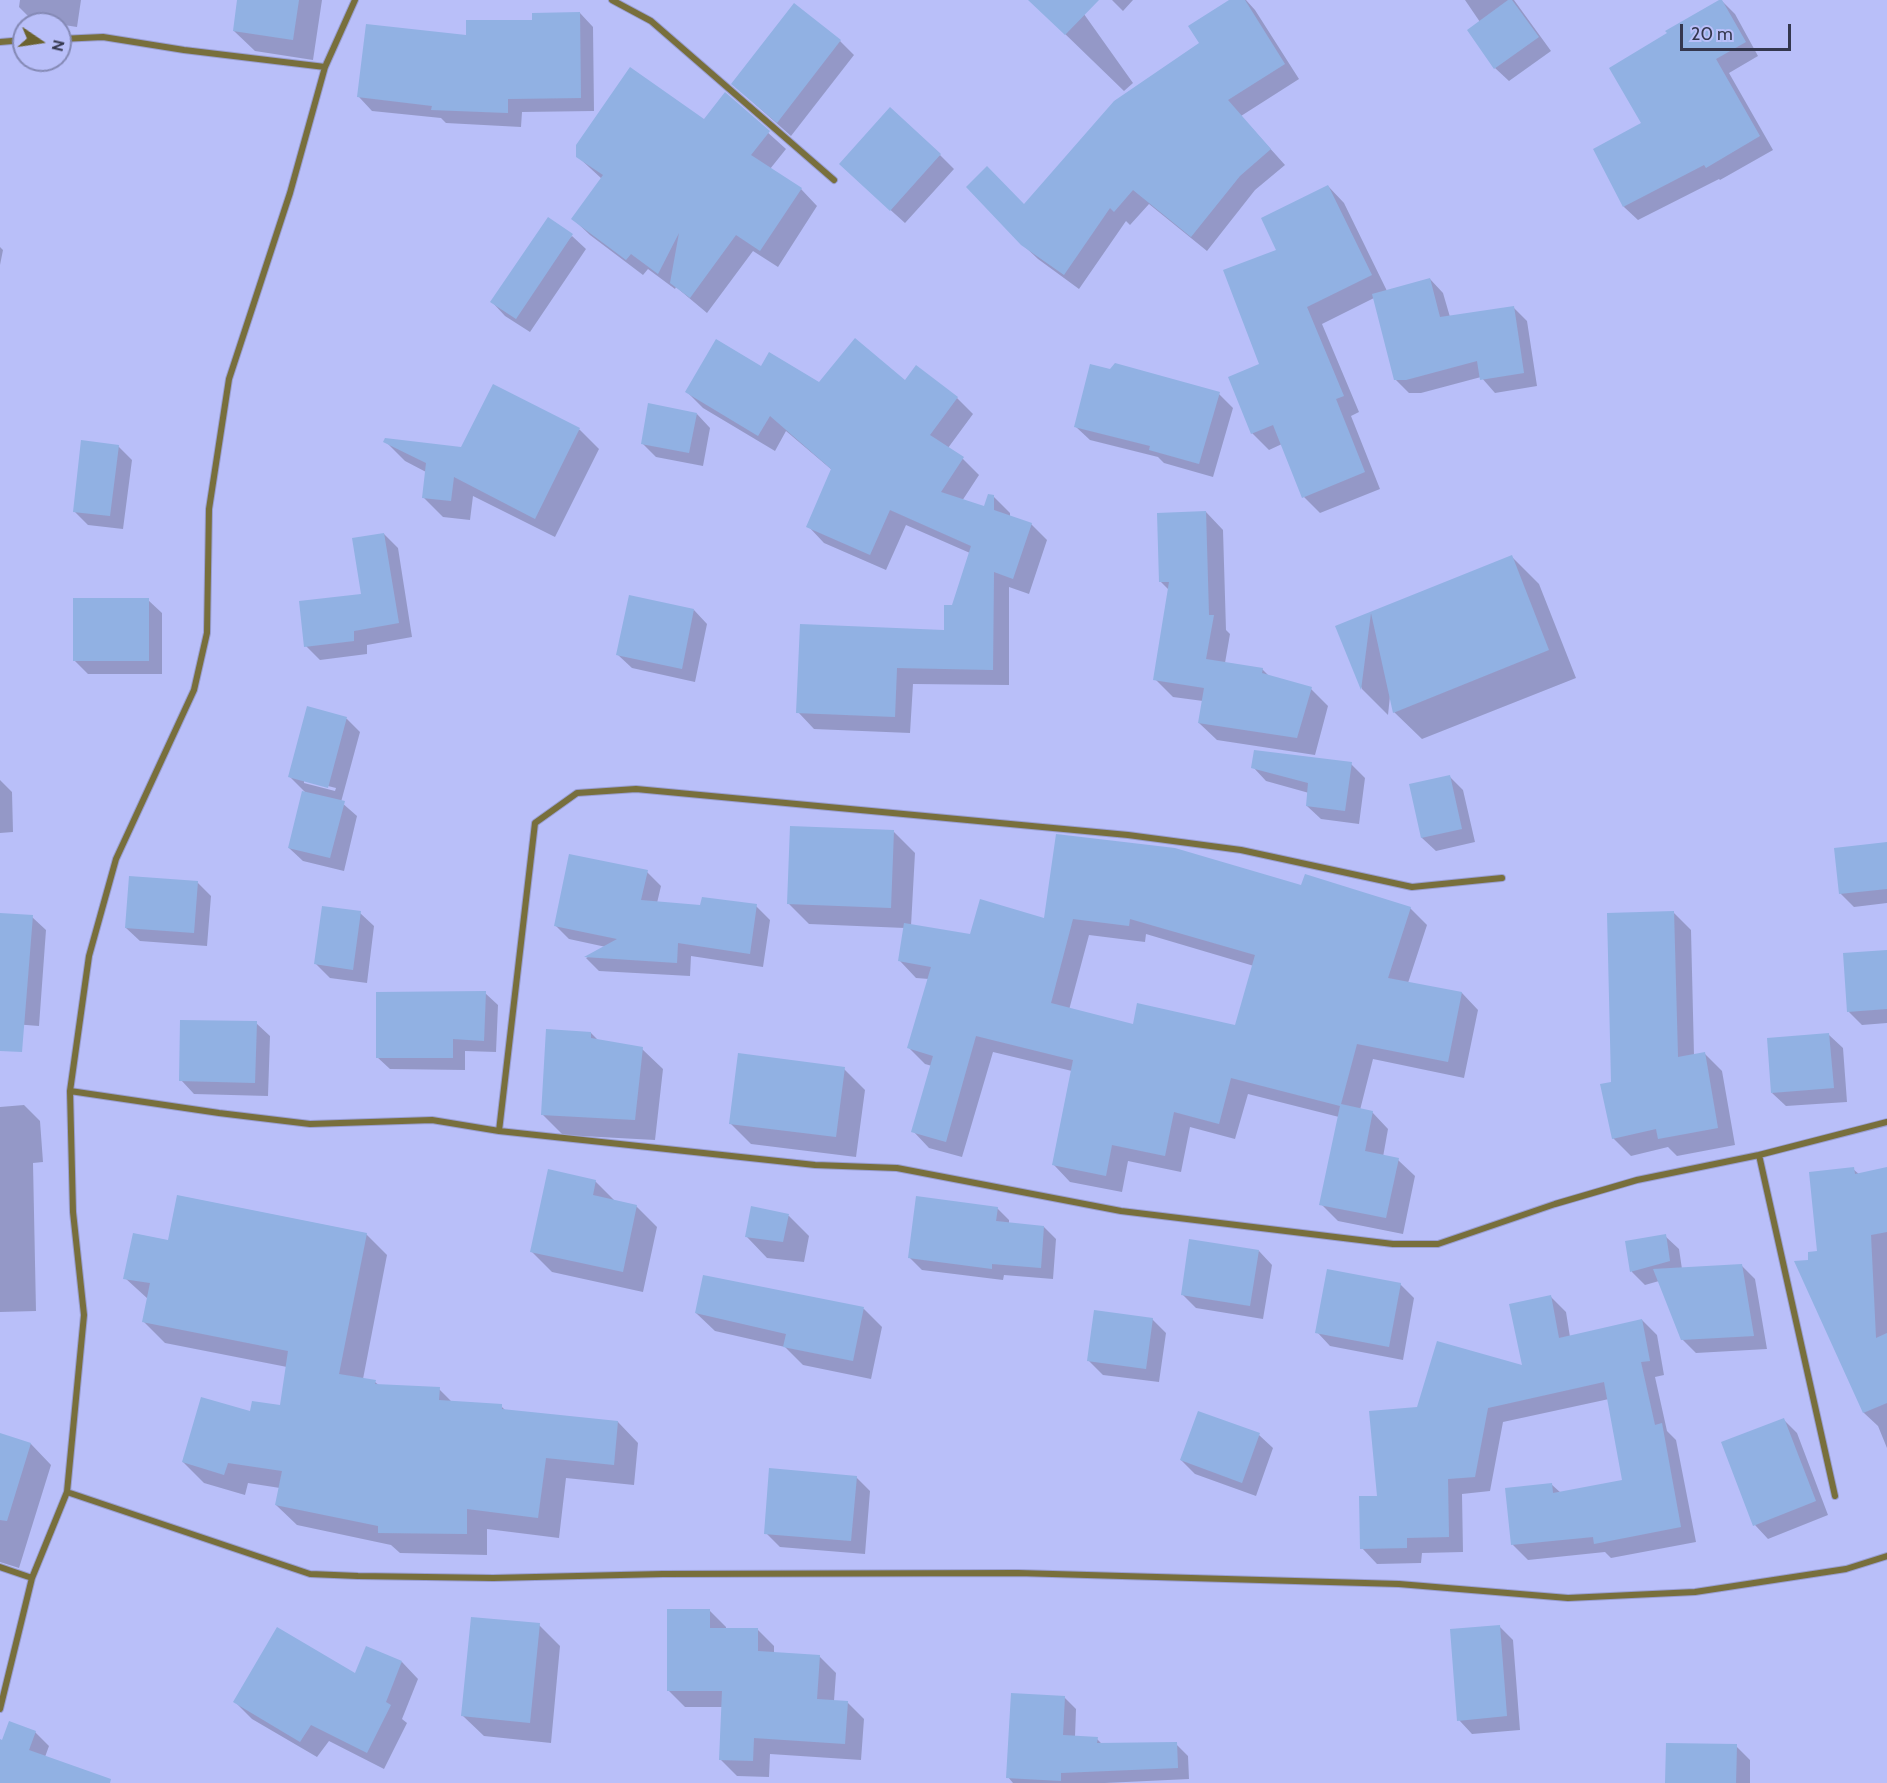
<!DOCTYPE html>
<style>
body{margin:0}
#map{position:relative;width:1887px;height:1783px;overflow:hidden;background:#b9bff9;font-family:Cabin,sans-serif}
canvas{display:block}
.north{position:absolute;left:12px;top:12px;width:60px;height:60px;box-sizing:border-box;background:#b9bff9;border:2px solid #8489b5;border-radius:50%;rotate:103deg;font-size:16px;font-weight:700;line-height:24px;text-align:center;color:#34374e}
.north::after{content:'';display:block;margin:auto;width:21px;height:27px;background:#6b622f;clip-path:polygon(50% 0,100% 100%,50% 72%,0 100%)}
.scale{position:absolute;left:1680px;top:24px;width:111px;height:27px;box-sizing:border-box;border:3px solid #34374e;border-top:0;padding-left:8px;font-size:18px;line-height:21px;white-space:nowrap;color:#34374e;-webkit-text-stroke:4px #b9bff9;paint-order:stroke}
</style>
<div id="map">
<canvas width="1887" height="1783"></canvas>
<div class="north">N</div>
<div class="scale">20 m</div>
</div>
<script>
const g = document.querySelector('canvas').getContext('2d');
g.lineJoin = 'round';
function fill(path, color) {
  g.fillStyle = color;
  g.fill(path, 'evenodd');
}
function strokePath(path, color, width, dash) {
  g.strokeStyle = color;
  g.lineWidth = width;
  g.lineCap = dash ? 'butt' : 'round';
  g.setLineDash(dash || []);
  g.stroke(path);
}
fill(new Path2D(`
 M20 0H81L77 27 32 20 19 7Z
 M239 0H322L313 60 255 51 234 31Z
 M1030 0H1074L1133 83 1124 91Z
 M1112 0H1133L1123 11Z
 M1231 0H1246L1255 10 1299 79 1241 116 1285 165 1255 190 1207 251 1149 204 1130 225 1126 221 1079 289 1038 259 1022 244 1025 206 1201 43Z
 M1465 0H1514L1551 51 1509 81 1495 68 1480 22Z
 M1721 0 1735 14 1758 56 1729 73 1773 150 1720 180 1719 179 1638 220 1624 207 1643 124Z
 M794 5 840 41 854 55 791 136 747 97Z
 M580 13 593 27 594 111 522 112 521 127 446 123 441 118 372 111 359 97 467 37Z
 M725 94 786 149 770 169 801 189 817 206 778 267 753 251 707 313 676 287 675 289 648 269 643 275 590 235 573 219 602 179 577 156 704 121Z
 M940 155 954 169 905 223 855 178Z
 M1328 186 1344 203 1387 291 1430 279 1443 293 1450 317 1513 307 1527 321 1537 386 1495 393 1481 377 1421 393H1409L1395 379 1374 298 1322 324 1359 412 1351 416 1380 489 1320 513 1304 497 1282 444 1269 450 1252 433 1278 251Z
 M572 236 586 249 530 332 505 316 492 302Z
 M0 247 3 250 0 265Z
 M762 368 819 384 905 382 957 398 973 414 948 448 963 459 979 475 962 501 985 508 994 497 1010 513V517L1031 524 1047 540 1029 594 1009 587V685L913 684 910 733 814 729 798 712 945 632 970 553 906 525 886 570 824 543 808 526 832 470 786 431 775 451 703 408 687 392Z
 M494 386 580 430 599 449 555 537 473 496 470 520 443 517 423 497 426 472 405 461 385 441 462 449Z
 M1219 394 1233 408 1213 477 1164 463 1158 457 1090 440 1076 427Z
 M697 414 710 428 703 466 656 457 642 443Z
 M118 446 132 460 123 529 88 525 75 512Z
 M1206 512 1223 530 1226 630 1230 634 1225 663 1262 669 1270 677 1311 689 1328 706 1315 755 1217 740 1199 723 1203 701 1173 697 1155 679 1169 590 1160 581Z
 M384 534 398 548 412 637 367 645V654L320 660 306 646 363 595Z
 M1512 557 1539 584 1576 678 1422 739 1394 712 1390 696 1388 715 1362 689 1337 627Z
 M148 600 162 613V674H88L74 660Z
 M694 610 707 624 695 682 632 668 618 655Z
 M308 708 347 719 360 732 341 802 357 816 344 871 303 861 289 848 307 794 289 776ZM304 780 336 788 335 791 304 783Z
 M1351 764 1365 778 1359 824 1321 819 1307 806 1309 793 1266 781 1253 767Z
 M1450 777 1463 790 1475 842 1436 851 1422 838 1411 785Z
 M0 780 12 792 13 832 0 833Z
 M894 832 915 853 911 926 971 935 1046 920 1302 887 1410 908 1427 925 1408 983 1462 993 1478 1010 1464 1078 1373 1059 1360 1110 1372 1112 1388 1129 1383 1157 1398 1160 1415 1176 1403 1234 1338 1221 1321 1204 1339 1117 1248 1094 1235 1139 1190 1127 1181 1172 1128 1161 1122 1192 1070 1182 1054 1165 1072 1071 993 1052 962 1157 929 1148 913 1131 932 1066 925 1064 909 1048 929 979 916 978 900 961 905 928 809 924 788 903ZM1146 934 1254 966 1236 1026H1134L1069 1010 1089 935 1145 942Z
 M1887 843V903L1854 907 1840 893Z
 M647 872 661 886 657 903 702 906H756L770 920 763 967 691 956 690 976 599 971 586 958 606 947 569 939 555 925Z
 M197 882 211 896 207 946 140 941 126 928Z
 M1673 912 1691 930 1694 1055 1704 1053 1722 1071 1735 1145 1677 1156 1668 1147 1631 1156 1613 1138V1083Z
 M360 913 374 926 367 983 330 978 316 964Z
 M0 914 32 917 46 930 39 1026 0 1023Z
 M1887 952V1023L1862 1025 1848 1011Z
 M485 993 498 1005 496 1052 465 1051V1070L390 1069 377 1057Z
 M256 1023 270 1036 268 1096 194 1094 181 1080Z
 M591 1033 598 1040 642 1049 663 1069 655 1140 563 1135 542 1114Z
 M1829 1035 1843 1048 1847 1102 1786 1106 1772 1093Z
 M844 1069 865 1090 856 1157 751 1144 731 1124Z
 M24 1105 40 1121 43 1162 33 1163 36 1311 0 1312V1107Z
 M1887 1168V1448L1878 1426 1864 1413 1797 1262 1810 1261 1819 1253 1853 1169 1860 1175Z
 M595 1181 616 1202 636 1206 657 1227 643 1292 552 1272 532 1252Z
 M752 1208 789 1216 809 1236 804 1262 767 1258 747 1237Z
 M997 1208 1009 1220V1224L1044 1227 1056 1239 1053 1279 1004 1275 1003 1280 922 1270 909 1257Z
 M366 1234 387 1255 363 1379 375 1382 380 1386 439 1389 453 1403 501 1406 506 1411 618 1422 638 1443 634 1485 566 1478 559 1538 487 1529V1555L400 1553 391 1545 297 1525 276 1505 280 1488 248 1483 245 1495 204 1483 183 1462 252 1413 281 1407 287 1367 165 1343 144 1322 148 1299 125 1278 169 1242Z
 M1665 1236 1679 1249 1682 1269 1741 1265 1755 1279 1767 1349 1696 1353 1682 1339 1659 1281 1645 1285 1632 1272 1627 1242Z
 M1259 1251 1272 1265 1263 1319 1196 1308 1182 1294Z
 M1400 1284 1414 1298 1403 1360 1330 1346 1317 1332Z
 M1551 1297 1566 1312 1570 1337 1642 1320 1657 1335 1664 1375 1655 1377 1667 1431 1676 1440 1696 1542 1611 1558 1605 1552 1528 1560 1512 1544 1551 1484 1561 1493 1623 1482 1609 1399 1503 1422 1490 1491 1462 1494 1463 1552 1422 1553 1421 1563 1377 1564 1362 1548 1378 1497 1419 1408 1524 1367Z
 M864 1309 882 1327 871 1379 803 1365 785 1347 715 1331 696 1313Z
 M1152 1319 1166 1333 1159 1382 1103 1375 1089 1361Z
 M1783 1419 1797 1433 1828 1515 1768 1539 1755 1525Z
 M0 1435 31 1444 51 1465 19 1568 0 1562Z
 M1259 1435 1273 1448 1256 1496 1195 1474 1181 1460Z
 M856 1477 870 1491 865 1554 780 1547 766 1533Z
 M709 1610 726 1627V1629L758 1630 774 1646V1653L819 1656 836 1673 834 1701 847 1702 864 1719 861 1760 770 1754 769 1777 737 1776 720 1759 722 1707H685L668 1690Z
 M539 1625 560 1646 551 1743 484 1736 463 1716Z
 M1499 1626 1513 1640 1520 1730 1472 1734 1459 1720Z
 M402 1662 418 1679 402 1719 407 1723 384 1769 329 1741 317 1757 252 1719 235 1702 356 1675Z
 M1064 1697 1076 1709 1075 1737 1097 1739 1103 1745 1176 1744 1188 1756 1189 1779 1105 1783H1013L1008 1777Z
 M35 1732 49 1746 45 1757 79 1783H0V1750Z
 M1736 1746 1750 1760V1783H1666Z`), '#0003');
fill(new Path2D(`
 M237 0H299L293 40 233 31Z
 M1028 0H1099L1065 35Z
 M1229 0H1245L1285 64 1228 100 1271 149 1240 176 1191 237 1133 190 1114 212 1110 208 1064 275 1021 245 966 187 987 166 1024 204 1114 101 1199 43 1188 26Z
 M1508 0H1512L1539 37 1494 69 1467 30Z
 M1719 0H1722L1746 42 1716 59 1760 136 1706 168 1704 165 1623 207 1593 149 1641 123 1609 68 1667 33 1665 31Z
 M794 3 841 40 777 123 731 84Z
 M580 12 581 98 508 99V113L431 110 432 106 357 97 366 24 466 35V20H532V13Z
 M630 67 704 119 725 92 770 131 751 155 802 188 760 251 736 235 690 298 670 283 679 233 658 274 631 254 626 260 571 219 603 175 576 157V145Z
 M890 107 941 154 890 211 839 164Z
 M1328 185 1372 275 1307 307 1344 396 1336 399 1365 472 1302 498 1273 425 1251 434 1228 377 1259 364 1223 270 1276 250 1261 218Z
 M548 217 573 234 516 319 490 302Z
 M1430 278 1440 317 1514 306 1524 373 1480 380 1477 361 1406 380H1394L1372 294Z
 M855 338 905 380 916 365 958 397 930 435 964 457 941 492 984 506 988 494 994 495V510L1032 523 1013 579 994 572 993 670 897 668 895 717 796 713 800 624 944 630V605H952L971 546 890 510 870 555 806 527 831 469 770 416 758 436 685 392 716 339 761 366 769 352 819 382Z
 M1115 363 1220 392 1199 464 1149 450 1150 446 1074 427 1090 364 1110 369Z
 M493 384 580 428 535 519 454 477 451 501 422 498 426 463 383 442 385 438 461 447Z
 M648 403 697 413 689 453 641 444Z
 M81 440 119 445 110 516 73 512Z
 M1206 511 1209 615H1214L1206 659 1263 668 1262 673 1312 687 1297 738 1198 723 1204 688 1153 680 1169 582H1159L1157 513Z
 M384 533 399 623 354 631V641L304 647 299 601 361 594 352 538Z
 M1512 555 1549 650 1393 713 1371 613 1361 690 1335 626Z
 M629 595 694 609 682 669 616 655Z
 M73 598H149V661H73Z
 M307 706 347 717 328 788 288 777Z
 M1254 750 1352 762 1345 811 1306 806 1308 783 1251 768Z
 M1450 775 1462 829 1421 838 1409 784Z
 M302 791 345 801 330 858 288 848Z
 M790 826 894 830 891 908 787 904Z
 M1056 834 1175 848 1301 885 1305 874 1411 907 1388 978 1462 992 1448 1062 1357 1044 1341 1104 1373 1111 1365 1151 1399 1158 1386 1218 1319 1205 1340 1106 1231 1078 1219 1124 1174 1112 1165 1156 1112 1145 1106 1176 1052 1165 1073 1060 976 1036 946 1142 911 1132 933 1056 907 1048 931 967 898 961 904 923 970 934 980 899 1044 918ZM1073 919 1129 926 1130 919 1255 955 1235 1025 1137 1003 1133 1024 1051 1003Z
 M1887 842V889L1839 894 1834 848Z
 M569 854 648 870 641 900 700 905 702 897 757 904 750 954 678 943 677 963 584 957 617 939 554 926Z
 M129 876 198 881 194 933 125 928Z
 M322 906 361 911 353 970 314 964Z
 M1674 911 1678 1057 1705 1052 1718 1128 1658 1139 1656 1129 1612 1139 1600 1084 1611 1082 1607 913Z
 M0 913 33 915 22 1052 0 1051Z
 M1887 950V1009L1847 1012 1843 953Z
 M486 991 484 1041 453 1039V1058H376V992Z
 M180 1020 257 1021 255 1083 179 1081Z
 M546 1029 591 1032V1038L643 1047 635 1120 541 1115Z
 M1829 1033 1834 1088 1771 1093 1767 1038Z
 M738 1053 845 1067 836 1137 729 1124Z
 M1854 1167 1855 1174 1887 1167V1232L1871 1235 1876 1338 1887 1333V1403L1863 1413 1794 1261 1808 1260V1252L1817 1251 1809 1172Z
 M548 1169 596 1180 593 1195 637 1205 623 1272 530 1252Z
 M177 1195 367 1233 339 1374 376 1380 375 1384 440 1387 439 1400 502 1404V1409L618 1421 614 1465 546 1458 538 1518 467 1509V1534L378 1533V1526L275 1505 282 1471 228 1463 224 1475 182 1462 201 1397 250 1411 252 1401 280 1405 288 1351 142 1322 150 1283 123 1279 133 1233 168 1240Z
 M916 1196 998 1207 996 1221 1044 1226 1041 1268 992 1264V1269L908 1258Z
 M751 1206 789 1214 783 1242 745 1237Z
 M1666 1234 1670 1261 1630 1272 1625 1241Z
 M1189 1239 1259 1250 1250 1306 1181 1295Z
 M1742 1264 1754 1336 1681 1340 1653 1269Z
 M1327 1269 1401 1283 1389 1347 1315 1333Z
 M703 1275 864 1307 853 1361 783 1347 786 1334 695 1313Z
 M1551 1295 1559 1338 1642 1319 1650 1361 1641 1362 1655 1425 1662 1423 1681 1527 1594 1544 1593 1537 1511 1545 1505 1488 1552 1483 1553 1493 1622 1480 1604 1382 1488 1408 1475 1477 1448 1479 1449 1537 1407 1538V1548L1360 1549 1359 1496H1377L1369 1411 1417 1407 1437 1341 1522 1365 1509 1304Z
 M1094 1310 1153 1318 1146 1369 1087 1361Z
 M1198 1411 1260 1433 1242 1483 1180 1460Z
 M1784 1418 1816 1501 1753 1526 1721 1442Z
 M0 1433 31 1443 7 1521 0 1520Z
 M769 1468 857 1476 851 1541 764 1534Z
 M667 1609H710V1628H758V1651L820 1655 817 1699 848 1701 845 1744 754 1738 753 1761 719 1760 722 1691H667Z
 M471 1617 540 1623 530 1723 461 1716Z
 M1500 1625 1507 1716 1457 1721 1450 1629Z
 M277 1627 355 1673 366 1646 402 1661 386 1702 391 1705 367 1753 311 1725 300 1742 233 1702Z
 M1011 1693 1065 1696 1063 1735 1098 1737 1097 1743 1177 1742 1178 1768 1061 1773V1781L1006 1778Z
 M9 1721 36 1731 29 1750 111 1779 110 1783H0V1739L2 1740Z
 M1666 1743 1737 1744 1736 1783H1665Z`), '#91b1e3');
const minor = new Path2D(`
 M612 0 651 21 834 180
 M60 39 103 37 184 50 325 67
 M0 42 24 40
 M70 1091 219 1113 310 1124 432 1120 499 1131 815 1165 897 1168 1121 1211 1393 1244H1438L1555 1204 1637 1180 1759 1155 1887 1122
 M499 1131 535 823 577 793 636 789 1128 835 1241 850 1412 887 1502 878
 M1759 1155 1835 1496
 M67 1492 310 1574 358 1576 493 1578 663 1574 1018 1573 1399 1584 1568 1598 1695 1592 1846 1569 1887 1556
 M0 1567 32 1578
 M0 1709 32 1578 67 1492 84 1315 73 1212 70 1091 89 956 116 859 194 690 207 633 209 509 229 379 290 193 325 67 355 0`);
strokePath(minor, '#999ed0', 8);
strokePath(minor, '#786f3c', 6);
</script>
